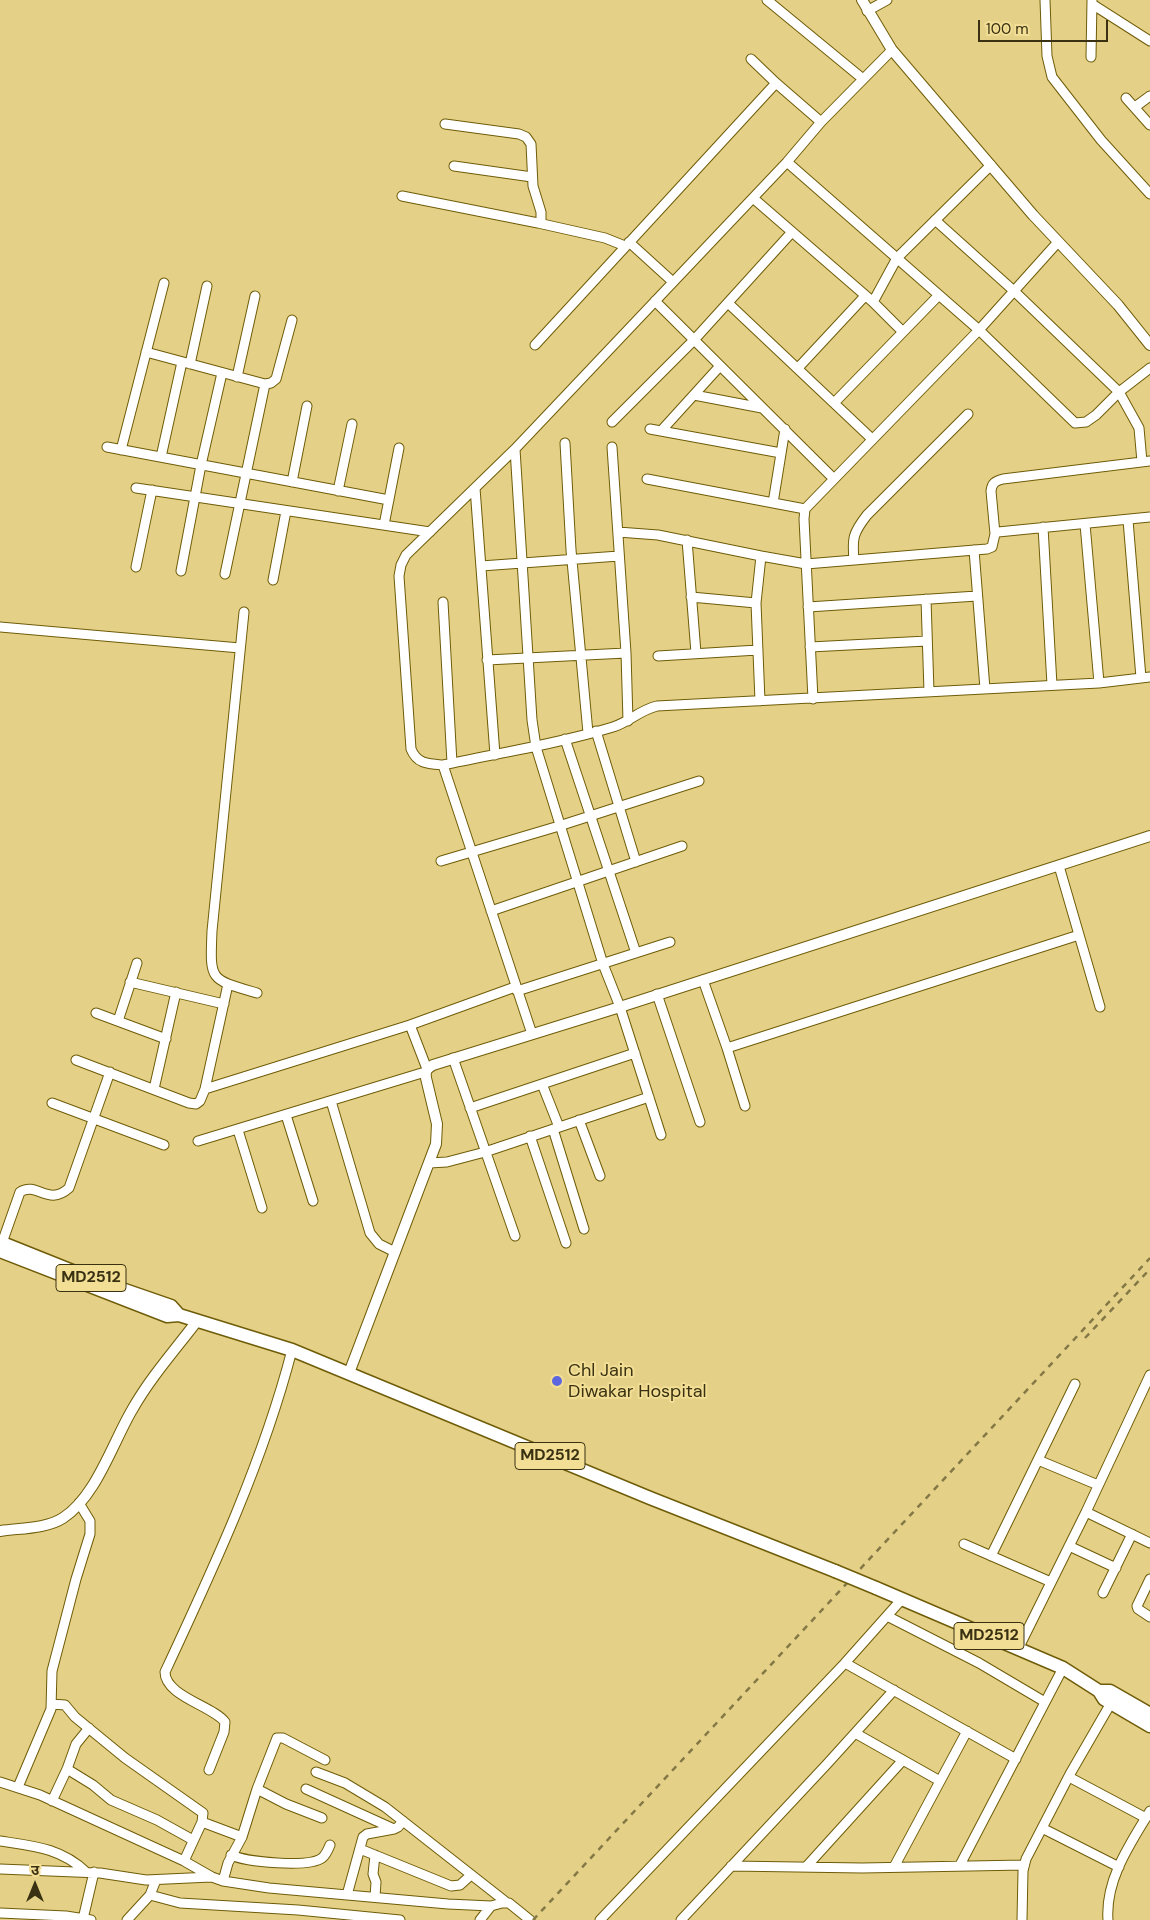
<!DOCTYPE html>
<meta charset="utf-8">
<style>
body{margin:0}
#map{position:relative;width:1150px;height:1920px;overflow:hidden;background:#e4d187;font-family:"DM Sans","Noto Sans Devanagari",sans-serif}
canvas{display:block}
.north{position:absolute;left:10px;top:1860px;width:50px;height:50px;-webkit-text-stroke:4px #f2de94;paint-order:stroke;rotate:0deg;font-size:14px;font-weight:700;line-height:20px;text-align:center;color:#393112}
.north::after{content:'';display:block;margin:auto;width:18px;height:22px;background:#393112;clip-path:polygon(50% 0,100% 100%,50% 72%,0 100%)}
.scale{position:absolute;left:978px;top:20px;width:130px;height:22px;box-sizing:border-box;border:2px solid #393112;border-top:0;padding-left:6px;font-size:15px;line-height:18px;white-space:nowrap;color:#393112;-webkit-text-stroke:4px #f2de94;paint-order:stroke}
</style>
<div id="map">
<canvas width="1150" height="1920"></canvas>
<div class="north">उ</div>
<div class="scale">100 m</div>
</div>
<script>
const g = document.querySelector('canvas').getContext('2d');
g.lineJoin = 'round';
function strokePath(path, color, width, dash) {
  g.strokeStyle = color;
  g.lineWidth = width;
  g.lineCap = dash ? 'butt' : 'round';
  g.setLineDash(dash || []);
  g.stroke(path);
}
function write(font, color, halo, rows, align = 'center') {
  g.font = font + ' "DM Sans",sans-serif';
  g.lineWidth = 4;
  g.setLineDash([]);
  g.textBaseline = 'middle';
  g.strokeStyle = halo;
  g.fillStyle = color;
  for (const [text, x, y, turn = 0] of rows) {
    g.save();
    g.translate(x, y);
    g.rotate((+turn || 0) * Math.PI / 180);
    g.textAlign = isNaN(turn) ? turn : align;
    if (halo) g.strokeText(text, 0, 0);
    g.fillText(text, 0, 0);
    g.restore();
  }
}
const minor = new Path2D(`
 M767 0 863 79
 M1045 0 1047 56 1052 77 1101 140 1150 194
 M1092 4 1150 41
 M867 11 887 0
 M892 50 821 122 787 162 515 449 406 555 401 565 399 576 411 749C417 764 428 764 443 765 499 753 557 744 613 727 629 722 640 710 657 706L1099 683 1150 677
 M1091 57 1092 0
 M751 59 776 83 821 122
 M1126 98 1150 125
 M1135 107 1150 96
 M445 124 519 134 526 137 531 144 533 186 541 212V223
 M787 162 979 330 1075 423 1086 422 1096 415 1119 392 1150 368
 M454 166 532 177
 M402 196 538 223 605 238 625 246
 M753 198 873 302 903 332
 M935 220 1014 291 1119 392 1139 428 1142 462
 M629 242 673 282
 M655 301 833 478
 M873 302 897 258 991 165
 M728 303 872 439
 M535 345 776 83
 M146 352 265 384 271 383 276 379 292 320
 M190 364 207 286
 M798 368 865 296
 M237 377 255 296
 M694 395 762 408
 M835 402 939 295
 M612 422 694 340 792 232
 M650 429 781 453
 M661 431 720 366
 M565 443 571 550 588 733
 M107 447 389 500
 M612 447 626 653 628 721
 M515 449 532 720 536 747 603 964 620 1007 661 1135
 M121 450 164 283
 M161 457 182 362
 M647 479 805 509
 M292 482 307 406
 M136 488 430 532
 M475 488 495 755
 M338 491 352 424
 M773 503 785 429
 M1128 520 1141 678
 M1085 524 1099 683
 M384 525 399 448
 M1043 527 1052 685
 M618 532 658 535 761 556 806 564 987 549 992 547 995 534 998 532 1150 517
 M995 534 991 491C992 483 995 481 1003 479L1150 461
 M687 540 696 653
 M974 550 985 689
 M854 560C852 538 853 533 867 515L968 414
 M481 566 619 556
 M136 567 152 490
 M181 571 201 465 222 373
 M225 574 265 384
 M273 580 286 511
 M691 597 756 603
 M926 599 929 692
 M443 602 452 763
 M808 607 977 596
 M244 612 212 931C210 981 209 979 257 993
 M0 627 240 648
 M810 647 927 641
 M658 656 758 650
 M487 660 626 653
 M813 699 804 519 805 509 979 330 1058 242
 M760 701 756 603 761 556
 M596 731 636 862
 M565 739 636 953
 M443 765 532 1034
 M441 861 559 826 699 781
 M1059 866 1100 1007
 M491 911 682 846
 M703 980 727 1048 745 1106
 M130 982 224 1004
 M517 991 670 942
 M657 994 700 1122
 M96 1013 166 1039
 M118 1021 137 963
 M410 1025 427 1069
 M727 1048 1079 935
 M453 1058 515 1236
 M76 1060 189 1103 196 1104 200 1101 205 1089 228 984
 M542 1084 559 1127
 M154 1089 176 992
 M205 1089 410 1025 515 987
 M331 1101 370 1233 379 1244 395 1252
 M52 1103 164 1145
 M470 1108 635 1053
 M286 1115 313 1201
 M579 1120 600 1176
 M553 1129 584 1229
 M238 1130 262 1208
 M530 1136 566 1243
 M198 1141 425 1072
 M429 1163 447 1162 485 1152 649 1097
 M2 1243 20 1192C37 1181 48 1207 69 1188L110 1072
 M1038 1460 1098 1485
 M1086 1512 1150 1543
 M964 1544 1051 1582
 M1069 1546 1116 1568
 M991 1556 1075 1384
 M1150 1579 1137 1606 1138 1609 1150 1617
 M1103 1593 1132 1534
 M887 1616 979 1663 1045 1702
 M1018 1649 1086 1512 1150 1375
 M845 1663 1016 1759
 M52 1704 65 1705 75 1717 125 1758 203 1813 202 1822 184 1861
 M855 1733 940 1781
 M67 1769 93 1785 111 1800 157 1820 193 1840
 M209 1770 224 1732 225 1722C213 1706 165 1696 165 1672 214 1567 263 1462 292 1350
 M316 1772 345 1783 385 1807 506 1902
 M1069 1777 1146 1818
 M0 1782 40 1795 184 1861 212 1877 223 1881 269 1888 448 1904 491 1906 502 1903H509L530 1920
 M18 1787 51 1709 52 1671 76 1579 90 1534V1521L79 1503
 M257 1789 286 1804 322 1818
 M306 1789 394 1829
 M52 1801 67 1769 76 1744 89 1728
 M202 1822 242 1837
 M1042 1828 1119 1867
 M0 1841C33 1846 61 1848 86 1872
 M360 1849 451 1886 460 1885 471 1875
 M231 1855C246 1862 309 1868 322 1858 326 1855 328 1850 330 1845
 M375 1855 373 1874 376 1882 375 1897
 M960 1865 1063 1668
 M731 1866 862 1868 1024 1865
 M806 1867 903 1760
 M894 1867 967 1731
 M0 1869 100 1873 146 1880 211 1877
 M223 1881 228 1863 242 1837 257 1789 277 1738H283L325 1760
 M150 1895 180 1903 298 1910 400 1920
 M347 1895 363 1837 367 1834 394 1829 398 1827 403 1821
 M0 1913 66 1916 91 1920
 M83 1919 94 1872
 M127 1920 150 1895 156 1880
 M480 1920 491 1906
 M600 1920 845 1663 902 1599
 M681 1920 827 1764 894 1690
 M1022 1920 1023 1871 1026 1859 1070 1774 1111 1703
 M1108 1920C1105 1880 1130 1844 1150 1811`);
const tertiary = new Path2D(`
 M862 0 892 50 1033 215 1118 305 1150 345
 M349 1373 436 1144 437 1124 426 1078C425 1070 427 1069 433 1065L620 1007 1150 836
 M0 1531C19 1528 46 1529 63 1518 96 1497 113 1442 132 1410 150 1378 175 1350 197 1321`);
const primary = new Path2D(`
 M0 1242 90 1278 171 1306 179 1315
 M0 1251 167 1316 179 1315 292 1350 650 1498 835 1571
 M876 1588 1063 1668 1099 1691 1104 1699 1150 1726
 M1099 1691H1110L1150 1714`);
strokePath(minor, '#6f5c08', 11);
strokePath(tertiary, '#6f5c08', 12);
strokePath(primary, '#6f5c08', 15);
strokePath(minor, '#fff', 9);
strokePath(tertiary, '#fff', 10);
strokePath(primary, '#fff', 12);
strokePath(new Path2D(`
 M1085 1338 1150 1269
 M533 1920 1150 1258`), '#847846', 2.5, [6, 6]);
const primaryBridge = new Path2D(`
 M835 1571 876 1588`);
strokePath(primaryBridge, '#6f5c08', 15, []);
strokePath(primaryBridge, '#fff', 12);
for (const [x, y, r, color] of [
 [557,1381,6,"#5c67df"]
]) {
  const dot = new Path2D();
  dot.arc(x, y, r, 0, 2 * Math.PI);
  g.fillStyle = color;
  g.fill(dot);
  strokePath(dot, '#f2de94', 2);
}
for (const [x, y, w] of [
 [91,1278,70],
 [550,1456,70],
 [989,1636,70]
]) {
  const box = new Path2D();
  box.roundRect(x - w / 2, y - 13.5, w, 27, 4);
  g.fillStyle = '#f2de94';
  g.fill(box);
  strokePath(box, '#393112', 1);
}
write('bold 16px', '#393112', null, [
 ["MD2512",91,1278],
 ["MD2512",550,1456],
 ["MD2512",989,1636]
]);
write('18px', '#393112', '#f2de94', [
 ["Chl Jain",568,1371],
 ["Diwakar Hospital",568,1392]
], 'left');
</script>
